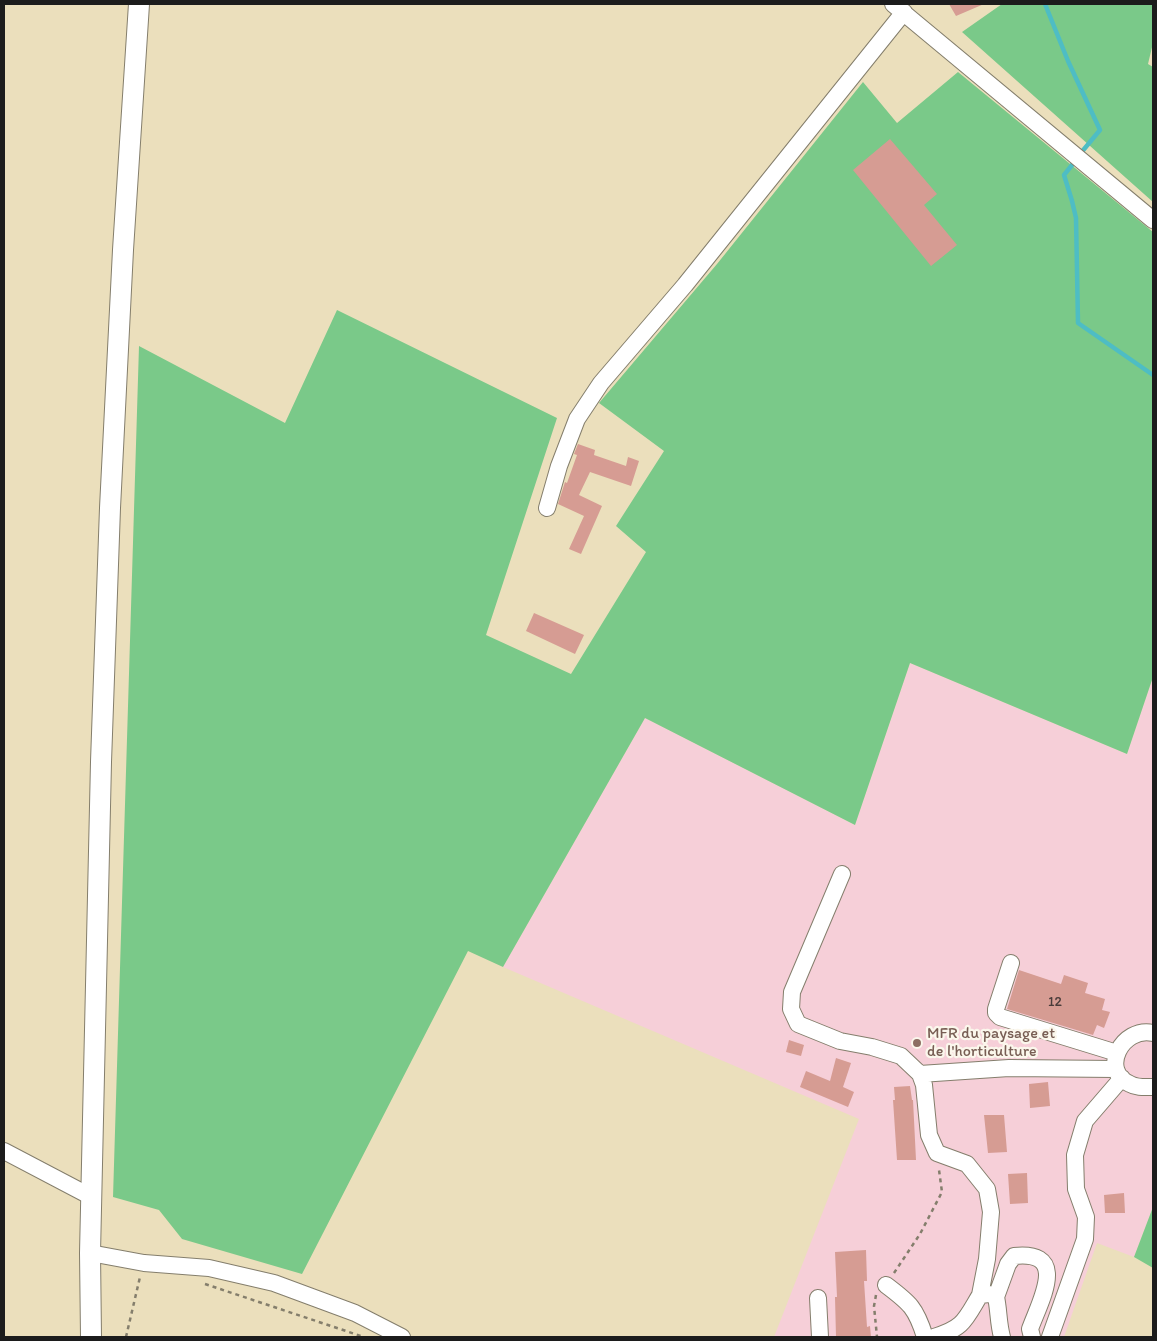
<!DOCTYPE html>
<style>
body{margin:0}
#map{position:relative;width:1157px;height:1341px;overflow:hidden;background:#ebdfbc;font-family:Itim,sans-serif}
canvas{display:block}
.frame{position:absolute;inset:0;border:5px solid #1c1c1c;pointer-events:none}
</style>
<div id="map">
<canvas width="1157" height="1341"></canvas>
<div class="frame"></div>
</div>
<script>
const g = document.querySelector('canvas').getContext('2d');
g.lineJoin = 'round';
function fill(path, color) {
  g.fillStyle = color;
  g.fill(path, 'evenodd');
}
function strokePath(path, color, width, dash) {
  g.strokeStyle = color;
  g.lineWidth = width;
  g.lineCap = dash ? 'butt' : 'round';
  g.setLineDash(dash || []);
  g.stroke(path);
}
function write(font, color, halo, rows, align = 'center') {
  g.font = font + ' Itim,sans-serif';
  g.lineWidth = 4.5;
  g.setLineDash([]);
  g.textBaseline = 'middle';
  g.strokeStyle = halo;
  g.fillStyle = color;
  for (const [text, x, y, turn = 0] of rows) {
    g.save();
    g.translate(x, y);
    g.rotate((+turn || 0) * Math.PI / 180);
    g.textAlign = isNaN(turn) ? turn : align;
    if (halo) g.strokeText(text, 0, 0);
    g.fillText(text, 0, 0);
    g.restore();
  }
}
fill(new Path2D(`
 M910 663 1127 754 1153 677V1207L1134 1257 1097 1243 1064 1337H774L859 1119 503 967 645 718 855 825Z`), '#f6cfd8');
fill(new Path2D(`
 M1002 4H1153V43L1148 64 1153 67V202L962 32Z
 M958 72 1153 232V677L1127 754 910 663 855 825 645 718 503 967 468 951 302 1274 182 1239 159 1210 113 1197 139 346 285 423 337 310 557 418 486 635 571 674 646 552 616 526 664 451 599 403 717 264 863 82 897 123Z
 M1153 1207V1268L1134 1257Z`), '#7ac989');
strokePath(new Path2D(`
 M1045 4 1068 61 1100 130 1080 154
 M1076 160 1064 175 1072 201 1076 218 1078 323 1153 375`), '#4ebdc4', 4.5);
fill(new Path2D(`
 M949 4H984L956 16Z
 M890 139 937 194 924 205 957 245 931 266 853 170Z
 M578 444 595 450 594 455 626 466 628 457 639 461 631 486 590 472 579 495 602 506 581 554 569 549 584 516 558 504 565 482 567 483 577 455 574 454Z
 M534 613 584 635 575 654 526 631Z
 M1019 970 1061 984 1064 975 1088 983 1085 993 1105 999 1102 1010 1110 1012 1104 1028 1097 1025 1093 1035 1007 1009Z
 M789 1040 804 1045 801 1056 786 1052Z
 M836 1058 851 1063 843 1087 854 1092 848 1107 800 1087 806 1071 830 1081Z
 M1048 1082 1050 1106 1030 1108 1029 1084Z
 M910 1086 912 1100H913L916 1160H897L893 1100H895L894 1087Z
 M984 1115H1004L1007 1152 988 1153Z
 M1027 1173 1028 1203 1010 1204 1008 1174Z
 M1124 1193 1125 1213H1105L1104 1195Z
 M866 1250 867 1281H864L867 1327 870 1326 871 1337H836L835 1297H837L835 1252Z`), '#d69c93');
const minor = new Path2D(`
 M893 4 1153 220
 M547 508 559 466 577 419 601 383 685 285 904 12
 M842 874 792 992 791 1009 798 1024 840 1041 872 1047 901 1056 920 1074 924 1085 929 1135 937 1153 967 1164 987 1189 991 1212 987 1259 980 1295
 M1011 963 996 1009V1013L1000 1017 1117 1053
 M1153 1033C1122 1026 1099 1071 1130 1084 1137 1088 1145 1087 1153 1087
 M920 1074 1009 1068 1116 1069
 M4 1151 84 1193 92 1195
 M90 1253 144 1263 209 1268 274 1283 355 1313 402 1337
 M886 1285C910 1303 916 1308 925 1337
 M996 1297 1008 1264 1014 1256C1070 1250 1040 1301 1030 1329L1032 1337
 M818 1298 820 1337
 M934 1337C964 1328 965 1320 980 1295L989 1294 996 1297C999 1311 998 1322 1002 1337
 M1050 1337 1085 1239 1086 1217 1076 1189 1075 1155 1085 1121 1122 1078`);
const major = new Path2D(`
 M91 1337 90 1253 101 762 110 508 123 250 139 4`);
strokePath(minor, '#847e6c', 18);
strokePath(major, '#847e6c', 22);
strokePath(new Path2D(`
 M894 1273 920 1234 942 1192 939 1170
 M205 1284 364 1337
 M876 1295 874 1306 877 1337
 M126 1337 140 1277`), '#847e6c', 2.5, [4, 4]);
strokePath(minor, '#fff', 16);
strokePath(major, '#fff', 20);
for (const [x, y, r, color] of [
 [917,1043,5,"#8d6e63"]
]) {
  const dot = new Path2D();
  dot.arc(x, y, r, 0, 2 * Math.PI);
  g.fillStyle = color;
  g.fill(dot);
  strokePath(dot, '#fbf7ec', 2);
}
write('14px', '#4a3c3a', null, [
 ["12",1055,1002]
]);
write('16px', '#785e54', '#fbf7ec', [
 ["MFR du paysage et",927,1034],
 ["de l'horticulture",927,1052]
], 'left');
</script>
